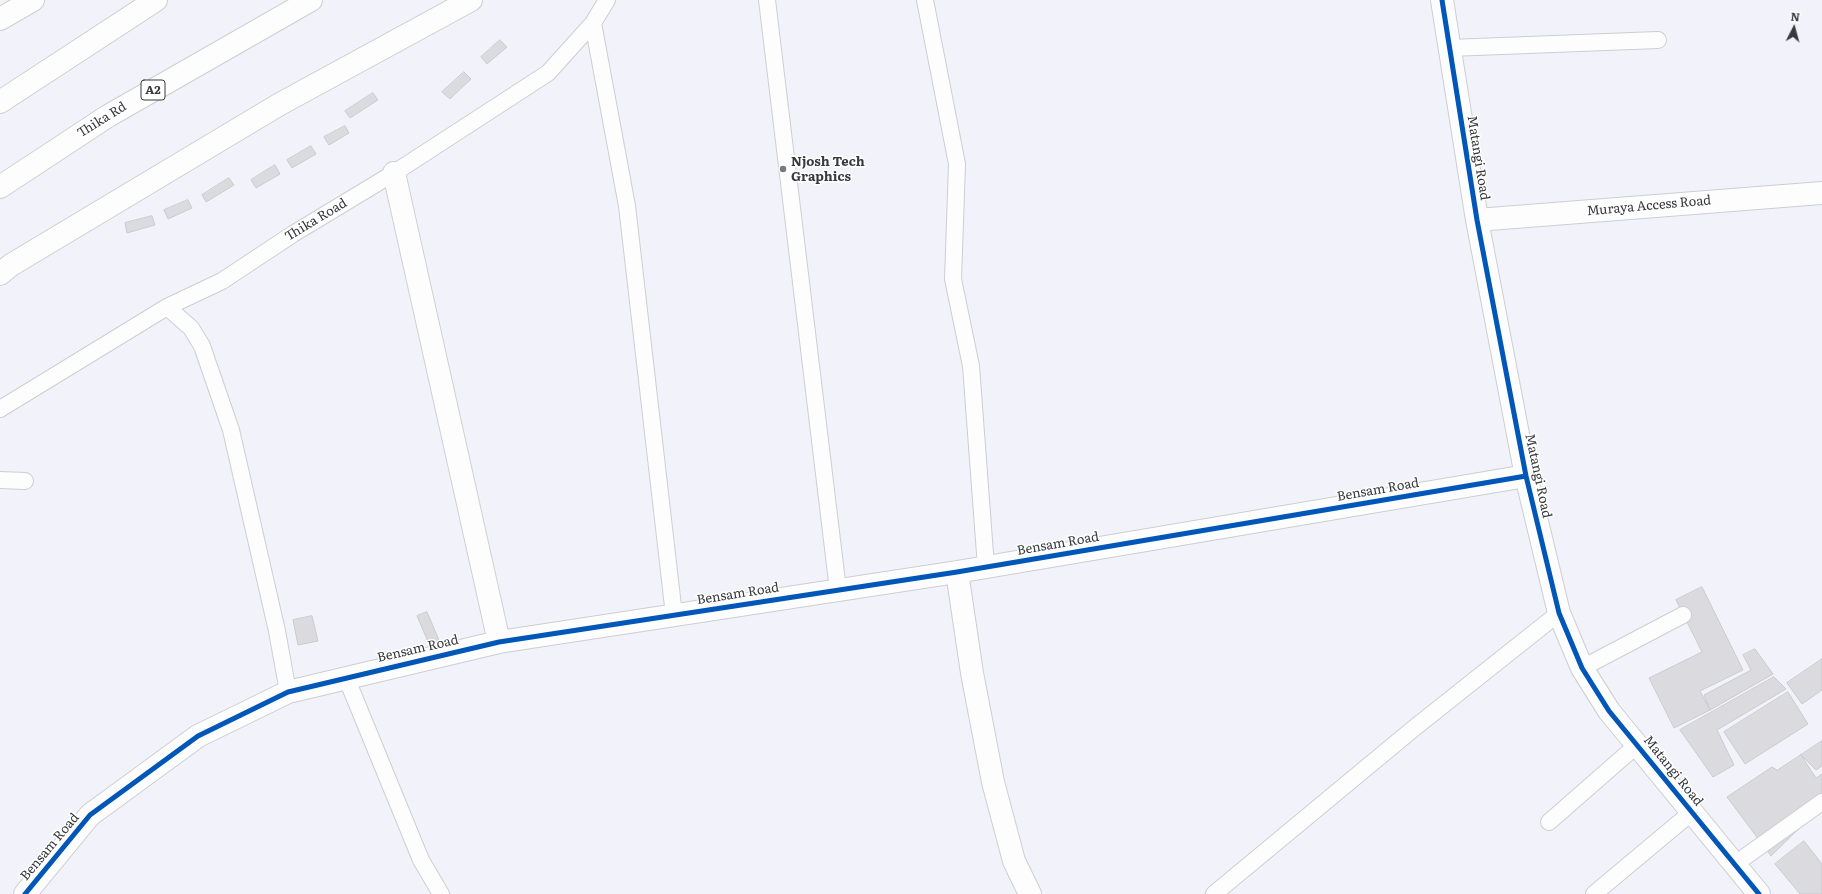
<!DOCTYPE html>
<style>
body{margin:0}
#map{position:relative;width:1822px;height:894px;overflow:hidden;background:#f2f3fa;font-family:Literata,serif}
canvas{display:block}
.north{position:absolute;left:1774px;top:8px;width:40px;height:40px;-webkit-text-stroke:3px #fff;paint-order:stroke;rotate:6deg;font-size:11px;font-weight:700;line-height:16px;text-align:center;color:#38393d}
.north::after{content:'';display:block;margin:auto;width:14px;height:18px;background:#38393d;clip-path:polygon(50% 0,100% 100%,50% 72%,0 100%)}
</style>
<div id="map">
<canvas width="1822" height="894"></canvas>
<div class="north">N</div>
</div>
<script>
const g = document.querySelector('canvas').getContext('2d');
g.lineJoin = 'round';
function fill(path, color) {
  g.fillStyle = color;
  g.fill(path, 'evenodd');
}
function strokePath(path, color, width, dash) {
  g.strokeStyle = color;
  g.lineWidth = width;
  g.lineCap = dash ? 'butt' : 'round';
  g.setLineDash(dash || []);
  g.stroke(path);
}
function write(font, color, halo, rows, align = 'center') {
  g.font = font + ' Literata,serif';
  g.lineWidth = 3;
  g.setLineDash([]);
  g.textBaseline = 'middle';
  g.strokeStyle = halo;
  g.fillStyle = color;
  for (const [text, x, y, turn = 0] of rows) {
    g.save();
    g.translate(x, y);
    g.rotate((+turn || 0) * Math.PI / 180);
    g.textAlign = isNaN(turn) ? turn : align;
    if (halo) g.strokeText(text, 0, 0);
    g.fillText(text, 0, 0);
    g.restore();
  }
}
const building = new Path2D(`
 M500 40 507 47 487 64 481 57Z
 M464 72 471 79 450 99 442 92Z
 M373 93 378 100 350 118 345 111Z
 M345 126 349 133 329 145 324 137Z
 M311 146 316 154 292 168 287 160Z
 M275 165 280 174 256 188 251 180Z
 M229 178 234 185 206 202 202 195Z
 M188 200 192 208 168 219 164 210Z
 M152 216 155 225 127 233 125 223Z
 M1702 587 1743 670 1700 691 1710 710 1674 728 1649 678 1702 652 1676 600Z
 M427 612 439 640 429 644 417 616Z
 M312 616 318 641 298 645 293 620Z
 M1755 649 1773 674 1710 710 1704 695 1751 670 1743 655Z
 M1822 659V690L1802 704 1787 683Z
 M1774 677 1786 689 1717 730 1734 765 1713 777 1680 730Z
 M1788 692 1808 724 1745 764 1724 732Z
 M1822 741V766L1816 770 1801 755Z
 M1801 755 1816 778 1822 774V806L1771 856 1727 797 1772 767 1777 770Z
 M1804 841 1822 864V894H1800L1775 864Z`);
fill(building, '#dadadf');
strokePath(building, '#cacacf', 1);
const service = new Path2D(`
 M767 0 838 590
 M925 0 957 164 953 279 971 366 986 567
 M593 23 627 206 674 615
 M1450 48 1658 40
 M167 307 191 328 202 346 231 430 277 631 288 692
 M0 409 167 307 222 281 293 234 394 173 548 73 593 23 607 0
 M0 480 25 481
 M1582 668 1683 615
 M346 677 421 860 441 894
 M1549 822 1637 745
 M1735 864 1822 802
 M1214 894 1413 729 1559 613
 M1594 894 1692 812`);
const minor = new Path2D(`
 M1442 0 1477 220 1526 476 1559 613 1582 668 1609 711 1759 894
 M394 173 499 642
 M1477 220 1822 193
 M957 572 972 673 993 782 1014 861 1030 894
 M25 894 90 815 198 736 288 692 499 642 957 572 1526 476`);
const primary = new Path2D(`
 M0 19 33 0
 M0 274 11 265 280 104 471 0`);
const trunk = new Path2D(`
 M0 102 156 0
 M0 187 108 116 311 0`);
strokePath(service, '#cdced3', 18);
strokePath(minor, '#cdced3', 24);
strokePath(primary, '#cdced3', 24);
strokePath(trunk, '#cdced3', 24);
strokePath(service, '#fdfdfe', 16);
strokePath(minor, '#fdfdfe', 22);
strokePath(primary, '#fdfdfe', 22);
strokePath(trunk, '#fdfdfe', 22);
strokePath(new Path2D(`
 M1442 0 1477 220 1526 476 1559 613 1582 668 1609 711 1759 894
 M25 894 90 815 198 736 288 692 499 642 957 572 1526 476`), '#0057b8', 5);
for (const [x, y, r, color] of [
 [783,169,4,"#797a7f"]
]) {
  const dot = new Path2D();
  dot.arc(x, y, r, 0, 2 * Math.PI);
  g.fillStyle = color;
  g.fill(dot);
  strokePath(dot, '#fff', 1.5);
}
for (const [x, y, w] of [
 [153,90,24]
]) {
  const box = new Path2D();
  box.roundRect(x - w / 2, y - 10, w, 20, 3);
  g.fillStyle = '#fff';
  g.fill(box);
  strokePath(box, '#38393d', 1);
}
write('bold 12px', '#38393d', null, [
 ["A2",153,90]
]);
write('13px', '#38393d', '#fff', [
 ["Thika Rd",102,120,-32],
 ["Matangi Road",1478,158,81],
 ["Muraya Access Road",1649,206,-5],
 ["Thika Road",316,220,-31],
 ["Matangi Road",1538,476,78],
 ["Bensam Road",1378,490,-10],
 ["Bensam Road",1058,544,-10],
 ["Bensam Road",738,594,-9],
 ["Bensam Road",418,649,-13],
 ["Matangi Road",1673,771,51],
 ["Bensam Road",50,847,-50]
]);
write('bold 13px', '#38393d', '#fff', [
 ["Njosh Tech",791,162],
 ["Graphics",791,177]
], 'left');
</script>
